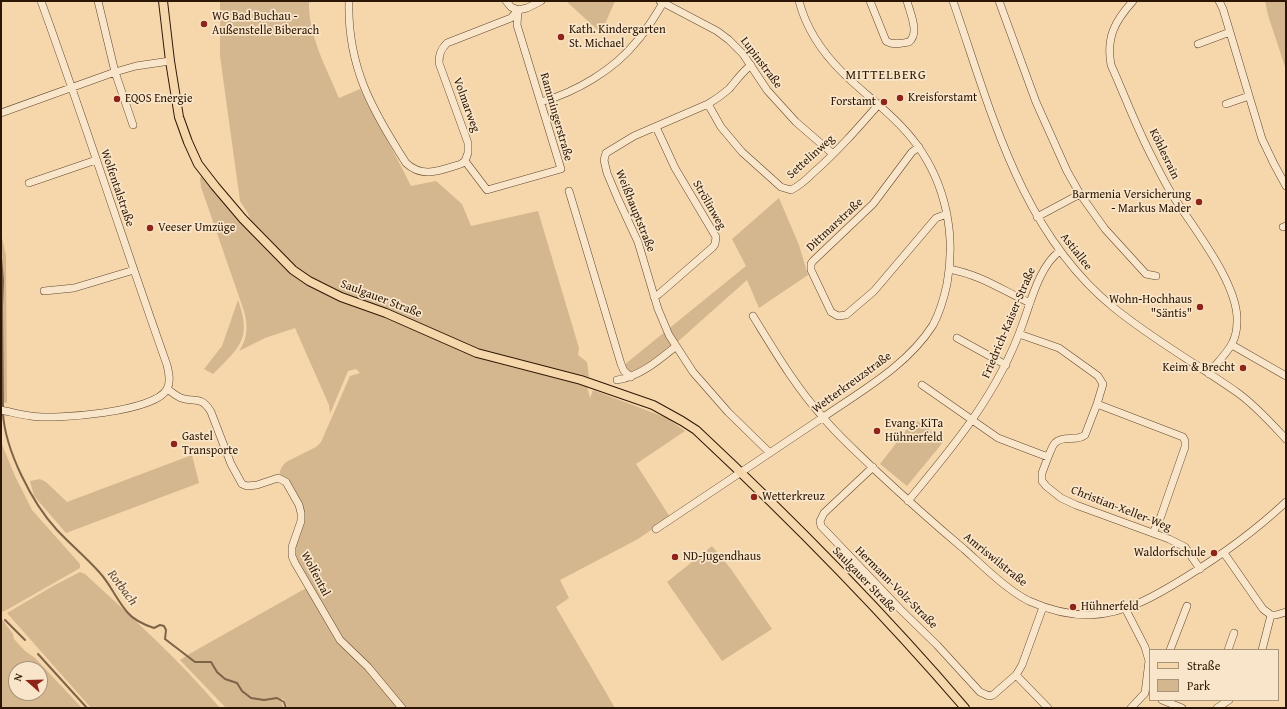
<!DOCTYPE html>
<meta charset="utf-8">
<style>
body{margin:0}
#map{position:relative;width:1287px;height:709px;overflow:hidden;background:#f6d7ac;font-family:"Gentium Book Plus",serif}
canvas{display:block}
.frame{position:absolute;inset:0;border:2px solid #2d1704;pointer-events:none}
.legend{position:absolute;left:1149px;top:649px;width:130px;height:52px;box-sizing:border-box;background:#f9e5c9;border:1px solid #a7937a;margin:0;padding:5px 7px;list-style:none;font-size:12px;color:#2d1704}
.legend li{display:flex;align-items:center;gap:8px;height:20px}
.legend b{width:20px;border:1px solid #a7937a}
.north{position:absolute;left:8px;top:661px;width:40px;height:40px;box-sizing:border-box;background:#f9e5c9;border:1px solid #a7937a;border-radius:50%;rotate:290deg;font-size:11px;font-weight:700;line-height:16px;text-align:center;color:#2d1704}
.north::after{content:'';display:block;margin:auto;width:14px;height:18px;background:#8f2418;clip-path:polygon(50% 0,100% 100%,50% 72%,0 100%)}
</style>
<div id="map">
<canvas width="1287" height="709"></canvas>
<div class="frame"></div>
<ul class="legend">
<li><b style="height:5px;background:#f6d7ac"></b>Straße</li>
<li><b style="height:11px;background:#d4b68f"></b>Park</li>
</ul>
<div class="north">N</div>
</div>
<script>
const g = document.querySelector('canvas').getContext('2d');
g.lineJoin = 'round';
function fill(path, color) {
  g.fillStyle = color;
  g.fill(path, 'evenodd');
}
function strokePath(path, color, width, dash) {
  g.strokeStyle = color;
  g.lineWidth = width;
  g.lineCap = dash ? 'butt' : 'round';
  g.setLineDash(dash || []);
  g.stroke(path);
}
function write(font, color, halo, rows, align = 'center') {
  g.font = font + ' "Gentium Book Plus",serif';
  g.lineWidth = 3.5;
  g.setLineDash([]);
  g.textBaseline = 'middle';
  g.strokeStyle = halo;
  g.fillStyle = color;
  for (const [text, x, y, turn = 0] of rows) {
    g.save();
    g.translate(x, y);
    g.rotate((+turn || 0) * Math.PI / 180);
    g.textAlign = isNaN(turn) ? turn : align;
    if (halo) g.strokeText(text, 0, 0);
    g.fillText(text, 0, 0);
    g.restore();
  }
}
fill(new Path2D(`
 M220 1H309C308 35 326 67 339 98L360 89C376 122 395 153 411 186L436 181 462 204 471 226 538 211 579 348 578 355 587 362 589 377 469 348 343 294 295 269 292 273 340 300 499 364 587 386 590 398 593 390 667 418 685 431 636 464 670 517 638 539 560 580 569 598 556 607 615 708H405L342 638 293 555 302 511 279 477C280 470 281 467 286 462L316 447 321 442 350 376 360 373 356 369 348 371 330 414 329 405 295 328 265 338 239 351C248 338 248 326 244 311L201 187 200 178 202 176 255 230 247 212 240 201 220 56Z
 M566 1H615L601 33Z
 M1265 1H1286V70L1268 15Z
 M779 198 799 245 808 275 759 308 747 280 665 353 621 379 624 365 746 266 732 239Z
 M1 233 6 256 7 403 1 402Z
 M238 300C252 339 240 347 213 374L204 369 222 346Z
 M915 419 944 441 907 486 880 464Z
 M1 442 15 476 32 510 80 564V568L3 612 1 608Z
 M192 455 199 483 66 533 34 496 30 481 40 479 46 482 67 502Z
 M712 546 731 569 772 629 722 661 667 582Z
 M80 572 85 574C132 617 179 660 220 708H91L7 613 53 586Z
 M308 587 326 622 401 708H288L285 701 282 698 281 701 284 708H226L180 660 191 653Z
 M1 618 13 634 14 639 25 651 35 658 82 708H1ZM16 669H40V693H16Z`), '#d4b68f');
strokePath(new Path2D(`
 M1 258 3 281 2 307 3 409
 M3 413C5 450 32 503 57 530 71 545 87 558 100 573 111 585 117 601 128 613 134 620 145 625 154 628L160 625 164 626 166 630 165 639 195 662H211L217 672 225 679 237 683 242 691 251 698 264 700 277 698 284 702 286 708
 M5 620 25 640
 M38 654 87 708`), '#7d6347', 2);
const minor = new Path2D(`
 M98 1 115 72 133 125
 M349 1C347 66 372 110 406 163 423 179 441 170 461 164L465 161 468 153V143L439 63C439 54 441 49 447 43L511 18 518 10 527 8 541 1
 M660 1 717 31 729 40 743 54 767 90 776 100 796 122 833 154
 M870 1 886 41C893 46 902 43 909 42 920 33 910 13 907 1
 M953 1C991 110 1020 231 1113 307 1152 339 1197 364 1238 393 1256 406 1271 423 1286 439
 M999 1 1036 102 1067 171 1080 194 1105 229 1146 274 1156 276
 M1133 1C1115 21 1106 37 1111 65 1125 96 1137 129 1153 159 1160 173 1167 187 1175 199 1195 230 1239 285 1237 322 1237 347 1222 355 1209 374
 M1219 1 1223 9 1262 139 1274 164 1286 186
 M1198 44 1230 32
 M751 65C742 72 736 81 729 89 722 95 715 100 708 104L634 136 606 153 604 160 607 173 618 199 638 242 658 309 669 335 693 372 728 412 770 453
 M541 102C576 92 614 70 637 41 647 30 655 16 663 3
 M708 104 721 127 742 152 781 187 791 190C799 186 806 180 813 173 837 152 858 128 879 104
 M1226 104 1249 96
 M1 113 115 72 136 66 170 61
 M919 147 912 152 873 204 813 261 811 264V270L831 312 838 316 846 315 874 291 936 218 947 214
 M465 161 487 190 561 169 517 25 518 10 511 7 506 1
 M29 183 96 160
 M569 191 621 364 624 371 631 377
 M1037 217 1080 194
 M1283 227 1286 226
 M949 269C981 275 1002 290 1030 303
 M44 291 74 288 134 270
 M654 297 659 294 713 247 715 244 716 237 675 168 656 127
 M753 316C774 350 795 386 822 416 837 435 856 451 873 468 903 496 933 523 964 549 983 566 1007 590 1029 601 1049 610 1069 615 1090 615 1125 614 1157 595 1186 577 1222 555 1255 531 1286 502
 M1019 334 1059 348 1098 376 1103 384 1097 404 1183 437 1185 441V447L1161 516 1153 533
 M957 338 1006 365
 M1232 345 1286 376
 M617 380C639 377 659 360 675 347
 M922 385 998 438 1048 457 1042 473V481L1046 486 1061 498 1076 505 1169 539 1185 547 1200 569
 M167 389C172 392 176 396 181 398 195 403 201 395 211 412L231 464 242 484 247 486 257 485 278 478 286 482 299 505 301 513V521L292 547V556L295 563 340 640 368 667 402 708
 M1 410C11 412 21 415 31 416 55 420 156 412 167 389 171 382 169 373 167 365 124 244 85 122 41 1
 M1048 457C1050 453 1052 446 1055 443 1062 435 1077 442 1085 435L1097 404
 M873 467 824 513 820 521 821 526 900 609 937 645 980 692 989 696 993 695 1016 675 1048 708
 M908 501C954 446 999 392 1023 323 1031 301 1040 265 1060 251
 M656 529C711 492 767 455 822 418 861 391 907 366 933 325 940 312 944 298 947 284 956 235 946 185 917 145 896 116 867 97 842 72 822 52 806 28 799 1
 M1224 553 1263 609 1271 615 1262 650
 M1125 608 1145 647 1149 661 1145 693 1131 708
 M1271 615H1276L1286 612
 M1170 650 1187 606
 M1228 650 1234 633
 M1016 675 1022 665 1043 607
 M1162 700 1182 708
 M1217 708 1229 700`);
const major = new Path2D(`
 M163 1 170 61 179 117 188 142 198 164 215 186 243 219 293 270 309 281 341 297 386 313 477 353 581 380 653 405 682 421 696 430C790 518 881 610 965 708`);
strokePath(minor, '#5f472e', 8);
strokePath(major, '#2d1704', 10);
strokePath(minor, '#f9e5c9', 7);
strokePath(major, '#f6d7ac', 8);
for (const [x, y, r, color] of [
 [204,24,4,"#8f2418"],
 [561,37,4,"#8f2418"],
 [900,98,4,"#8f2418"],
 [117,99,4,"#8f2418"],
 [884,102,4,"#8f2418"],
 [1199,202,4,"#8f2418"],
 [150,228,4,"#8f2418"],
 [1200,307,4,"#8f2418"],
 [1243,368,4,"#8f2418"],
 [877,431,4,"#8f2418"],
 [174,444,4,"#8f2418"],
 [754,497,4,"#8f2418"],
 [1214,553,4,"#8f2418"],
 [675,557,4,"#8f2418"],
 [1073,607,4,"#8f2418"]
]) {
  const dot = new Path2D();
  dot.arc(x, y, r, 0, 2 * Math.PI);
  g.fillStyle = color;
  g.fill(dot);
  strokePath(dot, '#f9e5c9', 1.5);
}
write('12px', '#2d1704', '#f9e5c9', [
 ["WG Bad Buchau -",212,17],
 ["Außenstelle Biberach",212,31],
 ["Kath. Kindergarten",569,30],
 ["St. Michael",569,44],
 ["Kreisforstamt",908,98],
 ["EQOS Energie",125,99],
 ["Forstamt",876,102,"right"],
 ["Barmenia Versicherung",1191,195,"right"],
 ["- Markus Mader",1191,209,"right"],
 ["Veeser Umzüge",158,228],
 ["Wohn-Hochhaus",1192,300,"right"],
 ["\"Säntis\"",1192,314,"right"],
 ["Keim & Brecht",1235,368,"right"],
 ["Evang. KiTa",885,424],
 ["Hühnerfeld",885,438],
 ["Gastel",182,437],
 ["Transporte",182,451],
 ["Wetterkreuz",762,497],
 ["Waldorfschule",1206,553,"right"],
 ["ND-Jugendhaus",683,557],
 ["Hühnerfeld",1081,607]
], 'left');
write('12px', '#2d1704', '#f9e5c9', [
 ["Lupinstraße",761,63,53],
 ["Volmarweg",466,105,70],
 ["Rammingerstraße",556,117,74],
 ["Köhlesrain",1164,154,64],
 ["Settelinweg",811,157,-42],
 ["Wolfentalstraße",117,188,71],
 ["Strölinweg",709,205,60],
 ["Weißhauptstraße",635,211,68],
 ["Dittmarstraße",835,225,-43],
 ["Astiallee",1076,252,52],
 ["Saulgauer Straße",381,299,21],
 ["Friedrich-Kaiser-Straße",1009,323,-67],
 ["Wetterkreuzstraße",852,383,-36],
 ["Christian-Xeller-Weg",1121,509,21],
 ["Amriswilstraße",995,560,39],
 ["Wolfental",315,574,62],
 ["Saulgauer Straße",864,580,46],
 ["Hermann-Volz-Straße",896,588,45]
]);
g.letterSpacing = '1px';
write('13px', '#2d1704', '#f9e5c9', [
 ["MITTELBERG",886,76]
]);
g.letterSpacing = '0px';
write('italic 13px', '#624a30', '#f9e5c9', [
 ["Rotbach",122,588,53]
]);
</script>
